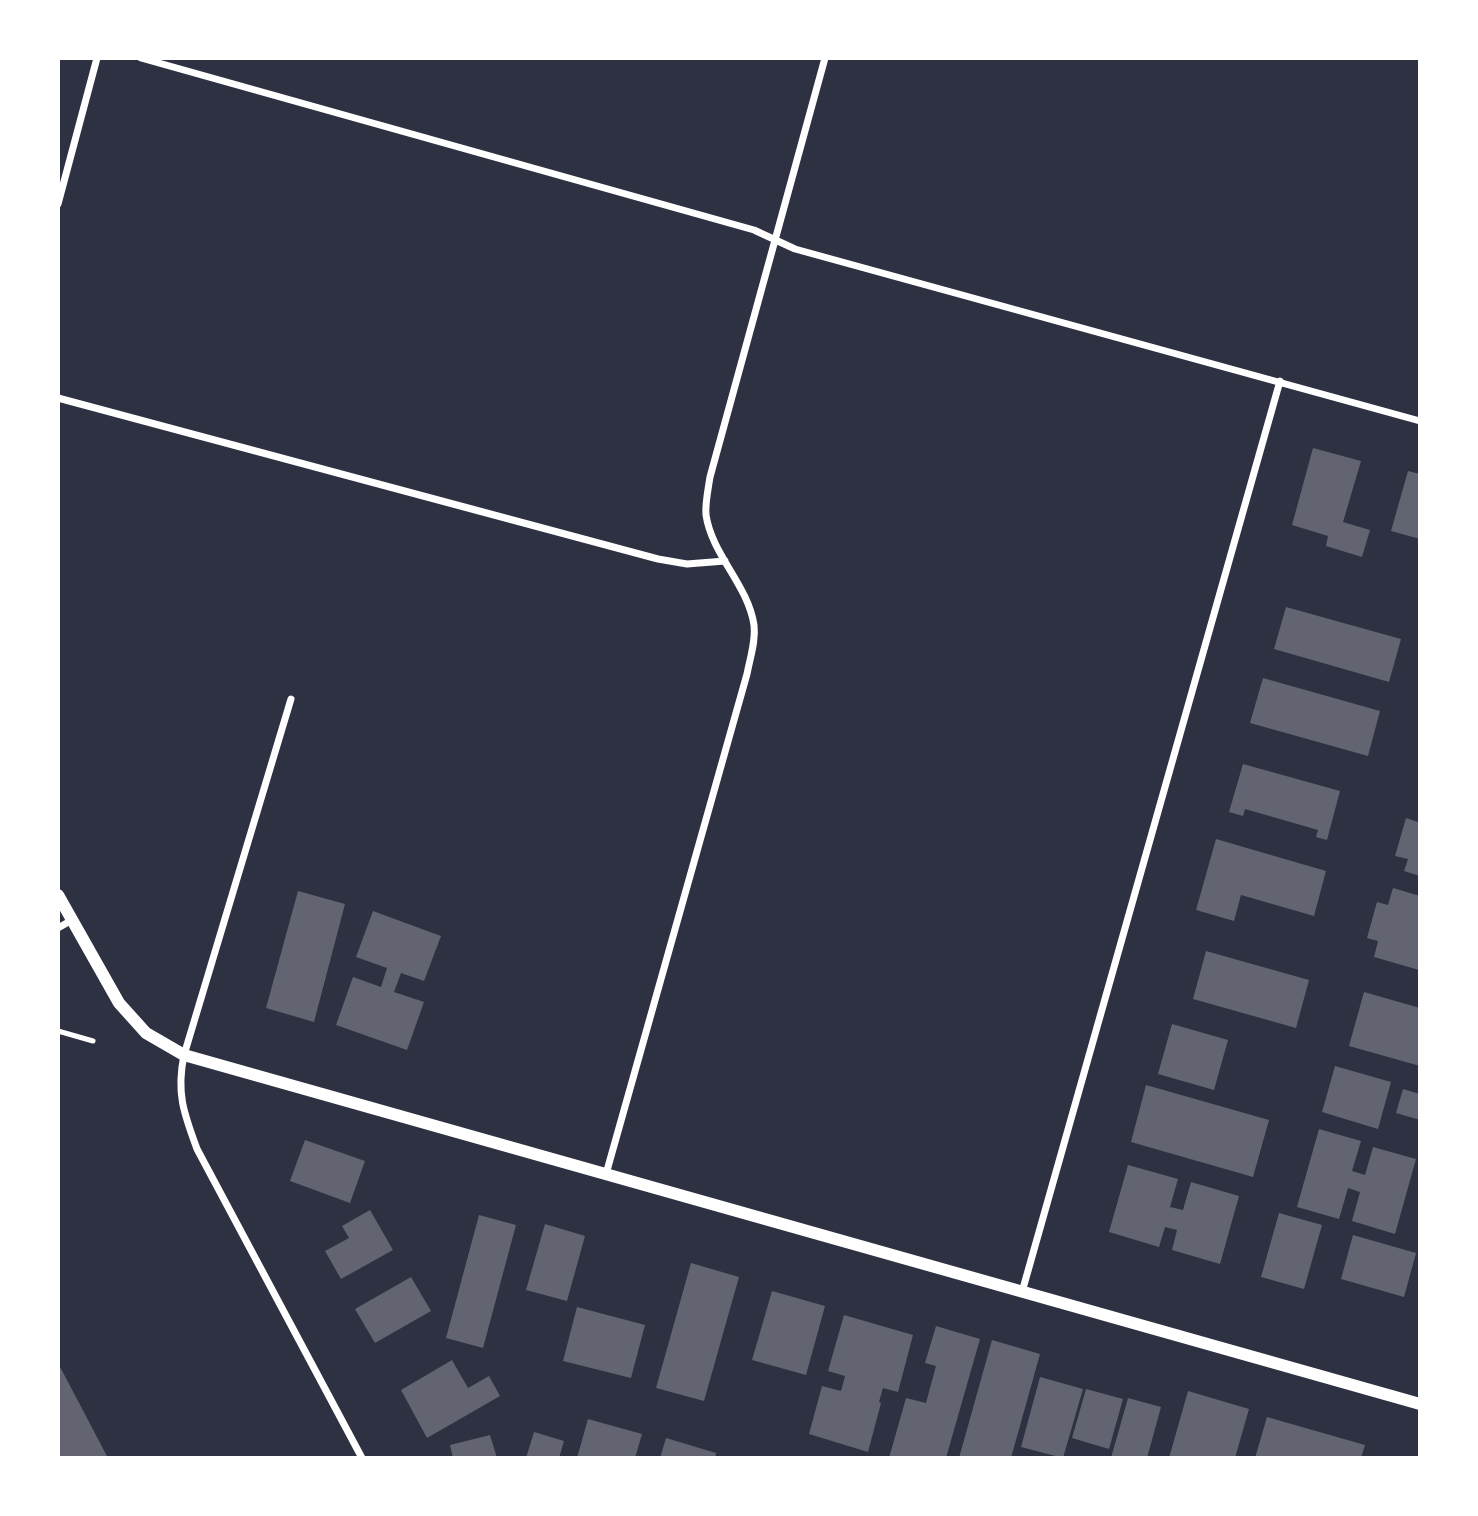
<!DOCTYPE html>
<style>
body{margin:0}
#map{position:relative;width:1478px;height:1516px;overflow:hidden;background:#2d3142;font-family:Roboto,sans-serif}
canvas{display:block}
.frame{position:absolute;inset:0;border:60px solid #fff;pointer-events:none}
</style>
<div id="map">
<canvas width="1478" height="1516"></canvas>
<div class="frame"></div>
</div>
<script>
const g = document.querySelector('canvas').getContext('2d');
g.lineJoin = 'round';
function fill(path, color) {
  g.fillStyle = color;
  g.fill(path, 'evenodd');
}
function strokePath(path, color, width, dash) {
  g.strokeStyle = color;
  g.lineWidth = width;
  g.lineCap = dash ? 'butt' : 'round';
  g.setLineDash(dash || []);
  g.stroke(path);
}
fill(new Path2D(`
 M1313 448 1361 461 1343 522 1370 530 1362 557 1326 546 1328 536 1292 525Z
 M1408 471 1420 474V539L1391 531Z
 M1286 607 1401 639 1389 682 1274 649Z
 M1263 678 1380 711 1368 756 1250 723Z
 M1243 764 1340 791 1327 840 1316 837 1318 830 1245 809 1243 816 1229 812Z
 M1420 816V876L1404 871 1408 859 1395 856 1406 818 1418 822Z
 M1216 839 1326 871 1314 916 1241 895 1234 921 1196 910Z
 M1393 888 1420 896 1419 970 1374 957 1378 941 1367 938 1377 902 1388 905Z
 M298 891 345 904 314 1022 266 1008Z
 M373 911 441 936 424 981 401 973 394 992 424 1002 407 1050 336 1025 353 977 381 987 387 968 356 957Z
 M1206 951 1309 980 1296 1028 1193 999Z
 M1364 992 1420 1008V1066L1349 1046Z
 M1172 1024 1228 1040 1214 1090 1158 1074Z
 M1335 1066 1391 1082 1378 1129 1322 1112Z
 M1146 1085 1269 1120 1253 1177 1131 1142Z
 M1403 1089 1420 1094V1120L1396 1113Z
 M1319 1129 1361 1141 1352 1171 1365 1175 1373 1147 1416 1159 1395 1234 1352 1221 1360 1192 1348 1188 1339 1219 1297 1207Z
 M305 1140 365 1161 350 1203 290 1181Z
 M1128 1165 1178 1179 1170 1207 1183 1210 1191 1182 1239 1196 1220 1264 1172 1250 1177 1230 1165 1227 1159 1247 1109 1232Z
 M370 1210 393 1250 341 1279 325 1251 349 1238 342 1226Z
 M1279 1213 1322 1225 1304 1289 1261 1277Z
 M479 1215 516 1225 483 1348 446 1338Z
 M545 1224 585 1236 567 1301 526 1290Z
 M1353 1235 1416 1253 1404 1297 1341 1279Z
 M691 1263 739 1277 704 1401 656 1388Z
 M411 1277 431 1311 375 1343 355 1309Z
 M772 1291 825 1306 806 1375 752 1360Z
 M577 1307 645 1325 631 1378 563 1361Z
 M844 1315 913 1335 898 1392 883 1388 879 1402 881 1403 868 1452 809 1434 822 1386 841 1391 845 1376 828 1371Z
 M936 1326 980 1339 946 1458H889L906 1398 926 1403 936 1366 925 1363Z
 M992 1340 1040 1354 1011 1458H959Z
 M452 1360 468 1388 489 1376 500 1396 427 1438 401 1390Z
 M58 1363 108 1458H58Z
 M1040 1377 1083 1389 1063 1458 1021 1447Z
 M1086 1389 1123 1399 1109 1449 1072 1438Z
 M1188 1391 1249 1409 1235 1458H1169Z
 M1128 1398 1161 1407 1147 1458H1111Z
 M1267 1417 1365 1445 1361 1458H1255Z
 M588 1419 642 1434 635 1458H577Z
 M534 1432 564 1441 559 1458H526Z
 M490 1435 497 1458H453L450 1445Z
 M666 1438 716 1453 715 1458H660Z`), '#626471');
strokePath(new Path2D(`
 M58 1031 93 1041`), '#fff', 5);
strokePath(new Path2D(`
 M141 58 754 230 795 249 1420 421
 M58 204 97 58
 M58 398 658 559 687 564 725 561
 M291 699 184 1055C176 1093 184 1114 197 1149L362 1458
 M58 928 72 920
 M606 1174 747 674C750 658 756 641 754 625 748 585 712 555 706 515 705 503 708 490 710 477L825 58
 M1022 1292 1280 381`), '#fff', 7);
strokePath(new Path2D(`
 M58 895 119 1003 146 1033 184 1055 1420 1404`), '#fff', 12);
</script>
